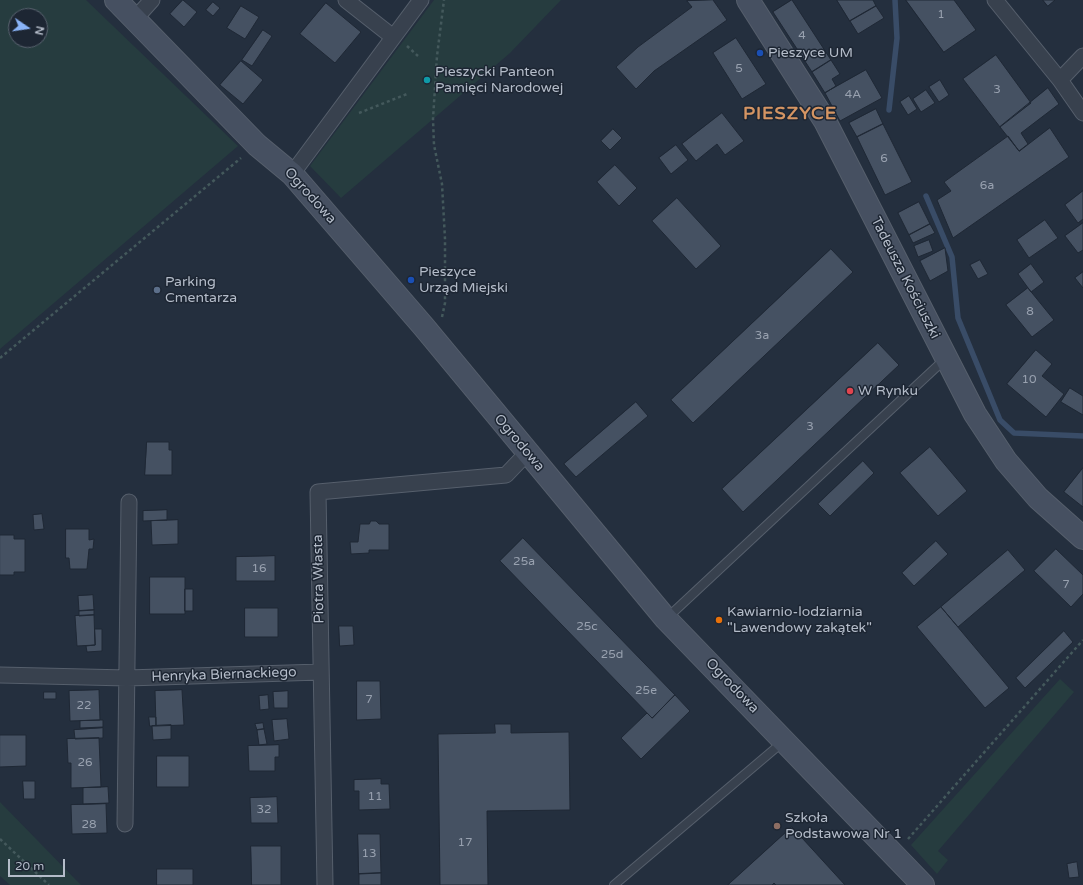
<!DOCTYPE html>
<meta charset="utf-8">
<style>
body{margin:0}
#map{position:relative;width:1083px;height:885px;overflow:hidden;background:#242f3e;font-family:"Varela Round",sans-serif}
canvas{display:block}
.north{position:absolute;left:8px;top:8px;width:40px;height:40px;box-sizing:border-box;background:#1d2633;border:1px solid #59626f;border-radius:50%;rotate:103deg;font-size:11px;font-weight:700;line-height:16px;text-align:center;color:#b4bcc9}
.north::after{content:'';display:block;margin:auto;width:14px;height:18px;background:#8ab4f8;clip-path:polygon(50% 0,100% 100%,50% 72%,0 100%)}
.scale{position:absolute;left:8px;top:859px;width:57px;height:18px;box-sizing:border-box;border:2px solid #b4bcc9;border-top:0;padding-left:5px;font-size:12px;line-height:14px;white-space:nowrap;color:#b4bcc9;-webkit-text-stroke:3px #1d2633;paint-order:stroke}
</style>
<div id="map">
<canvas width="1083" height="885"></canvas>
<div class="north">N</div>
<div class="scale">20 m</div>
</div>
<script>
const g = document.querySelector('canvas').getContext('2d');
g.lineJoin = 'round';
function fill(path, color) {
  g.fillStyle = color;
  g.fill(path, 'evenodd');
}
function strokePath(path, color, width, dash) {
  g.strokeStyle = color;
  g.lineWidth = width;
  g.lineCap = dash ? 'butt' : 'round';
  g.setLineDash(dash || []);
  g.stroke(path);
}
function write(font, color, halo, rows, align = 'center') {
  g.font = font + ' "Varela Round",sans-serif';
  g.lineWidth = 3;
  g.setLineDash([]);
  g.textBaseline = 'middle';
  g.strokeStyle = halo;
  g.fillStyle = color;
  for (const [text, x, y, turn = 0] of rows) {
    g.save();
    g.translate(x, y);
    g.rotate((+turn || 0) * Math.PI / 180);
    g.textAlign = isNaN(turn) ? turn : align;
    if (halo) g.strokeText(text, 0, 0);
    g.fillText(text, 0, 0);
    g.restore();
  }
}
fill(new Path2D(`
 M0 0H86L238 146 0 349ZM16 16H40V40H16Z
 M434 0H561L510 53 341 198 310 166Z
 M1060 679 1074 692 938 851 948 860 937 874 911 845Z
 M0 802 77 881 81 885H10L0 876Z`), '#263c3f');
strokePath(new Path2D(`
 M889 110 897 38 895 0
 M926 196 952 257 958 318 1000 420 1014 433 1083 436`), '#394c67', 5.5);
const building = new Path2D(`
 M183 0 197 12 184 27 170 14Z
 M713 0 727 20 654 71 636 89 616 67 638 47 692 7 687 1Z
 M792 0 831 60 812 72 773 12Z
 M837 0H873L876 6 850 21Z
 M906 0H954L976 30 944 52Z
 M1043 0H1055L1048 6Z
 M213 2 220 8 213 16 206 10Z
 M326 3 361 32 335 63 300 34Z
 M241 6 259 17 245 39 227 28Z
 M876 6 884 18 858 34 850 21Z
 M263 30 272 36 252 66 242 60Z
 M736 38 766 84 742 99 713 53Z
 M996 55 1031 103 1000 127 963 79Z
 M831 60 840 74 832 79 836 86 825 93 812 72Z
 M241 61 263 80 243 104 220 85Z
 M866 70 882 98 840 121 825 93Z
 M940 80 949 95 939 102 929 87Z
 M1048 88 1059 104 1021 133 1028 144 1019 151 1000 127Z
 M926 90 935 103 921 112 913 99Z
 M909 96 917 109 908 115 900 102Z
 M876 109 883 124 857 137 849 123Z
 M722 113 744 141 725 155 717 144 696 161 682 144Z
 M883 124 912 182 885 195 857 137Z
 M1050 128 1069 157 953 238 937 200 951 191 944 182 1008 136 1019 151Z
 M613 129 622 138 610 150 601 141Z
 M676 145 688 160 671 174 659 158Z
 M615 165 637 188 619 206 597 182Z
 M1083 191V219L1078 223 1065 205Z
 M677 198 721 246 696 269 652 221Z
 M919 202 930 224 909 235 898 213Z
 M1045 220 1058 238 1029 258 1017 240Z
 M1083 223V250L1078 253 1065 236Z
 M930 224 935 233 913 243 909 235Z
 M929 240 933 251 918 257 914 246Z
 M945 248 948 271 930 281 920 261Z
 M831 249 853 272 693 423 671 400Z
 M980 260 988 274 978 279 970 265Z
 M1031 264 1044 282 1031 292 1018 274Z
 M1083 272V288L1075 278Z
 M1028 288 1054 320 1032 337 1006 305Z
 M878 343 899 365 743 512 722 489Z
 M1036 350 1052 364 1042 376 1064 394 1046 417 1007 384Z
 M1070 388 1083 396V415L1061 402Z
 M636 402 648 416 576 477 564 464Z
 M147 442H169V450H172V475H145Z
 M930 447 967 491 938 516 900 473Z
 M863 461 874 473 830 516 818 504Z
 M1083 468V507L1064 492Z
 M167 510V520L143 521V511Z
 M42 514 44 529 34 530 33 515Z
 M178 520V544L152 545 151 521Z
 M371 521H376L379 524H389V550H369V553L351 554 350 542H358L360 524H369Z
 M66 529H89V540L94 539 93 549H89L87 569H70L69 558H66Z
 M0 535H14V539H25V572H14V575H0Z
 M523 538 675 695 652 718 500 561Z
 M936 541 948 554 914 586 902 573Z
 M1056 549 1083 575V594L1071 607 1034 571Z
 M1008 550 1025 570 958 627 941 607Z
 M275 556V581H236V557Z
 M150 577H185V614H150Z
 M185 589H193V611H185Z
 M93 595 94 610 79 611 78 596Z
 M941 607 1009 688 985 708 917 627Z
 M245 608H278V637H245Z
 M94 610V615L79 616V611Z
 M94 615 95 645 77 646 75 616Z
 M339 626H353L354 645 340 646Z
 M95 629H102V651L87 652 86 646 95 645Z
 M1064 631 1073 642 1025 688 1016 678Z
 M357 681H380L381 719 357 720Z
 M99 690 100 720 70 721 69 691Z
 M182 690 184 725 156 726 155 691Z
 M288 691V708H274L273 692Z
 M44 692H56V699H44Z
 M268 695 269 709 260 710 259 696Z
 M675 695 690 711 641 759 621 738 647 713 652 718Z
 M149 717H156V726H150Z
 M287 719 289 739 274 741 272 720Z
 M100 720H103V727L80 728V721Z
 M263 723 264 729 257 730 255 724Z
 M495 724H511V733L569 732 570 810 487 811 488 885H440L438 734 495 733Z
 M171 725V739L153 740 152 726Z
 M103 728V738L75 739 74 730Z
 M264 729 267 744 259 745 257 730Z
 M0 735H26V766L0 767Z
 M99 738 101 787 71 788V763H68L67 739Z
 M279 745V757H275V771H249L248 746Z
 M157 756H189V787H157Z
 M381 779V784H389L390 809 359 810V791H354V780Z
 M23 781H35V799H24Z
 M108 787 109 803 83 804V788Z
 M277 797 278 823H251L250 798Z
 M106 804 107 833 72 834 71 805Z
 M792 827 845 885H776L774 883 772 885H728Z
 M358 834H380L381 873 359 874Z
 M251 846H281V885H252Z
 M1077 862 1079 877 1069 878 1067 864Z
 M157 869H193V885H157Z
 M381 873V885H359V874Z`);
fill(building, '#455162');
strokePath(building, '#1f2835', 1);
const lane = new Path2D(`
 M667 618 945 359
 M614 885 784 741`);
const street = new Path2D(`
 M346 0 393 37
 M995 0 1060 80 1083 113
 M134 20 152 0
 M1060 80 1083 56
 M292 174 421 0
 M0 675 127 678 321 672
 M125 824 129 502
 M325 885 318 492 506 475 527 453`);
const secondary = new Path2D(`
 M116 0 257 145 292 174 424 327 666 619 923 885
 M748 0 825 121 975 414 1006 461 1038 498 1083 538`);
strokePath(lane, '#565f6c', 10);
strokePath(street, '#565f6c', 17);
strokePath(secondary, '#565f6c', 24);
strokePath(new Path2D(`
 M407 46 418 56
 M359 113 407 94
 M442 317 445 303V239L442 184 434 145 433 119 437 56 444 0
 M0 358 241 158
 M0 839 49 885
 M908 839 1083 640`), '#44595c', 2.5, [3, 3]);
strokePath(lane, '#38414e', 8);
strokePath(street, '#38414e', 15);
strokePath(secondary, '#465061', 22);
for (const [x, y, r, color] of [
 [760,53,4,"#1a4fb4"],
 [427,80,4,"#0f9aa8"],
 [411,280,4,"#1a4fb4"],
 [157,290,4,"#5c6f8a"],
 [850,391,4,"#e0444e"],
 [719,620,4,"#e8710a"],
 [777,826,4,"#8d6e63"]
]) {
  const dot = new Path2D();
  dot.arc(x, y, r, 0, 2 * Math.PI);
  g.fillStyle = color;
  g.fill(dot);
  strokePath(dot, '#1d2633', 1.5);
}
write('12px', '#98a1af', null, [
 ["1",941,15],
 ["4",802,36],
 ["5",739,69],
 ["3",997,90],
 ["4A",853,95],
 ["6",884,159],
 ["6a",987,186],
 ["8",1030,312],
 ["3a",762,336],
 ["10",1029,380],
 ["3",810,427],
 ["25a",524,562],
 ["16",259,569],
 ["7",1066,585],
 ["25c",587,627],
 ["25d",612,655],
 ["25e",646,691],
 ["7",369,700],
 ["22",84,706],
 ["26",85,763],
 ["11",375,797],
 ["32",264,810],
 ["28",89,825],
 ["17",465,843],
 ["13",369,854]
]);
write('14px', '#b4bcc9', '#1d2633', [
 ["Pieszyce UM",768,53],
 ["Pieszycki Panteon",435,72],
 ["Pamięci Narodowej",435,88],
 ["Pieszyce",419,272],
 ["Urząd Miejski",419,288],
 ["Parking",165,282],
 ["Cmentarza",165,298],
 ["W Rynku",858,391],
 ["Kawiarnio-lodziarnia",727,612],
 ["\"Lawendowy zakątek\"",727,628],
 ["Szkoła",785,818],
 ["Podstawowa Nr 1",785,834]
], 'left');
write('14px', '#b4bcc9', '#1d2633', [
 ["Ogrodowa",310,196,48],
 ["Tadeusza Kościuszki",905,278,63],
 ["Ogrodowa",519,443,50],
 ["Piotra Własta",319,579,-91],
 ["Henryka Biernackiego",224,675,-2],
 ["Ogrodowa",732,686,46]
]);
g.letterSpacing = '1px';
write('bold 18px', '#d59563', '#1d2633', [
 ["PIESZYCE",790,114]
]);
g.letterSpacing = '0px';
</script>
